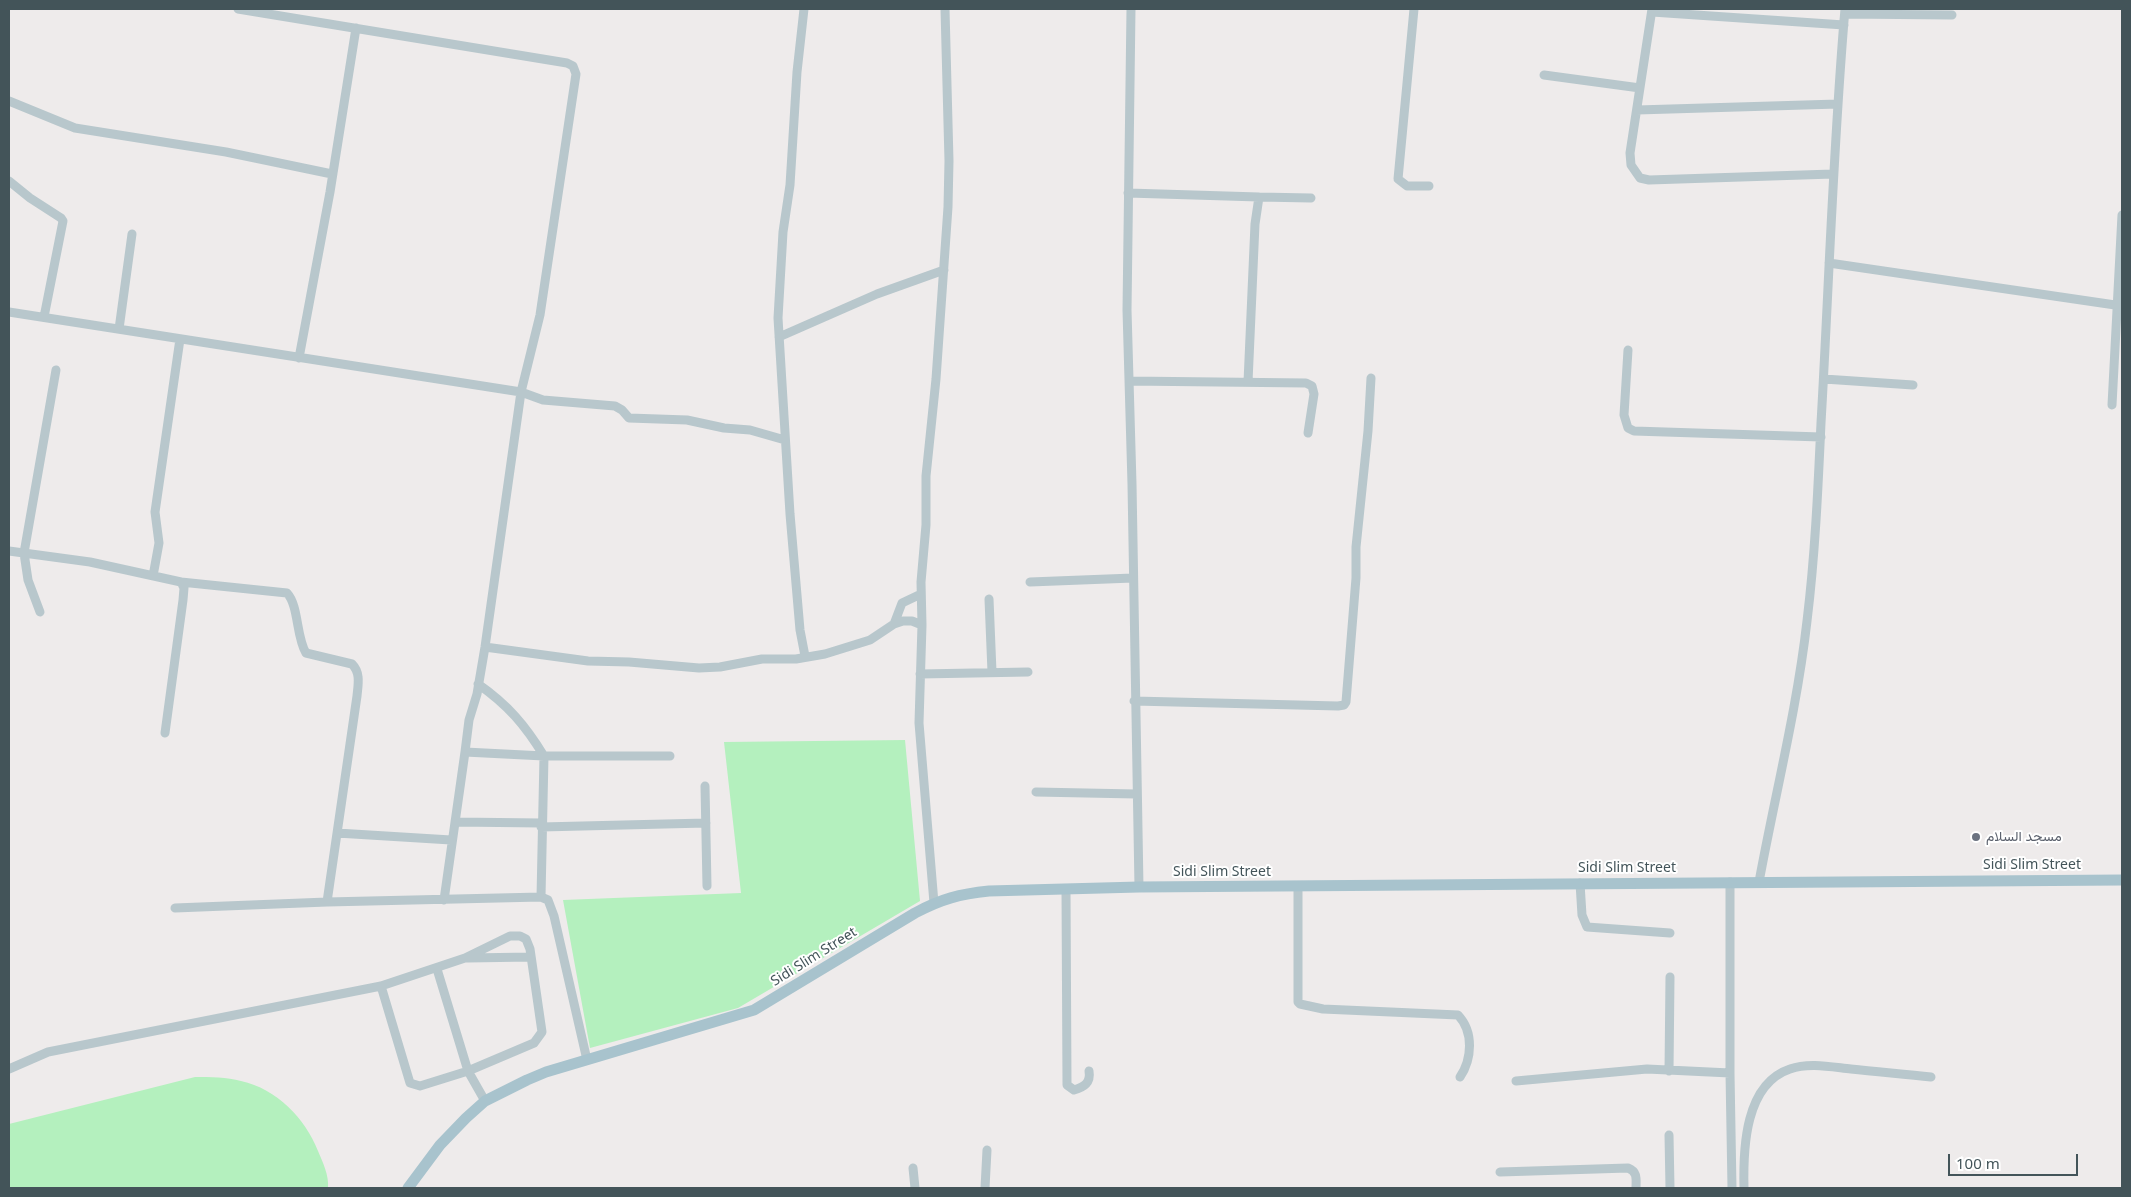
<!DOCTYPE html>
<meta charset="utf-8">
<style>
body{margin:0}
#map{position:relative;width:2131px;height:1197px;overflow:hidden;background:#eeebeb;font-family:"Noto Sans",sans-serif}
canvas{display:block}
.frame{position:absolute;inset:0;border:10px solid #435459;pointer-events:none}
.scale{position:absolute;left:1948px;top:1154px;width:130px;height:22px;box-sizing:border-box;border:2px solid #435459;border-top:0;padding-left:6px;font-size:15px;line-height:18px;white-space:nowrap;color:#435459;-webkit-text-stroke:4px #fff;paint-order:stroke}
</style>
<div id="map">
<canvas width="2131" height="1197"></canvas>
<div class="frame"></div>
<div class="scale">100 m</div>
</div>
<script>
const g = document.querySelector('canvas').getContext('2d');
g.lineJoin = 'round';
function fill(path, color) {
  g.fillStyle = color;
  g.fill(path, 'evenodd');
}
function strokePath(path, color, width, dash) {
  g.strokeStyle = color;
  g.lineWidth = width;
  g.lineCap = dash ? 'butt' : 'round';
  g.setLineDash(dash || []);
  g.stroke(path);
}
function write(font, color, halo, rows, align = 'center') {
  g.font = font + ' "Noto Sans",Vazirmatn,sans-serif';
  g.lineWidth = 4;
  g.setLineDash([]);
  g.textBaseline = 'middle';
  g.strokeStyle = halo;
  g.fillStyle = color;
  for (const [text, x, y, turn = 0] of rows) {
    g.save();
    g.translate(x, y);
    g.rotate((+turn || 0) * Math.PI / 180);
    g.textAlign = isNaN(turn) ? turn : align;
    if (halo) g.strokeText(text, 0, 0);
    g.fillText(text, 0, 0);
    g.restore();
  }
}
fill(new Path2D(`
 M905 740 920 901 738 1008 590 1048 563 900 741 893 724 742Z
 M195 1077C210 1077 227 1077 241 1081 277 1089 305 1118 318 1151 323 1163 329 1175 328 1188H9V1124Z`), '#b4f0be');
strokePath(new Path2D(`
 M804 9 797 72 790 185 783 232 778 318 790 514 800 630 805 656
 M1131 9 1127 310 1132 484 1139 887
 M1414 9 1398 179 1407 186H1429
 M1652 9 1630 153 1631 165 1640 178 1649 180 1833 174
 M1652 12 1844 25
 M1845 14 1952 15
 M1544 75 1640 88
 M9 101 75 128 226 152 332 174
 M1637 110 1838 104
 M9 181 30 198 61 218 63 221 44 317
 M1128 193 1259 197
 M1829 263 2122 306
 M9 312 521 392 540 315 576 74 573 66 567 63 238 9
 M119 329 132 234
 M779 337 877 294 944 270
 M1628 350 1624 415 1628 428 1634 431 1821 437
 M299 358 330 192 356 28
 M1824 379 1913 385
 M1129 381 1306 383 1312 386 1314 394 1308 433
 M1248 382 1255 224 1259 197 1311 198
 M2112 405 2122 215
 M9 551 90 562 181 582 184 588 183 600 165 733
 M153 576 159 543 155 512 180 339
 M181 582 287 593C299 606 296 637 306 653L352 664C361 673 358 685 357 696L327 902
 M1030 582 1133 578
 M989 599 992 672
 M40 612 28 580 24 553 56 370
 M894 624 902 603 921 594
 M485 647 588 661 629 662 699 668 720 667 762 659H796L825 654 870 640 894 624 903 621H912L922 625
 M920 674 1028 672
 M478 684C508 705 525 725 544 756H670
 M1134 701 1338 706 1344 705 1346 702 1356 578V547L1368 431 1371 378
 M465 752 469 720 477 694 485 647 521 392 543 400 615 406 622 410 629 418 687 420 724 428 750 430 785 440
 M705 786 707 886
 M1036 792 1136 794
 M456 822 541 823
 M541 827 706 823
 M337 833 451 840
 M1730 882V1073L1732 1188
 M1759 882C1775 795 1797 709 1807 621 1815 556 1818 489 1821 423 1829 285 1833 147 1845 9
 M1580 883 1582 915 1587 927 1670 933
 M1298 886V1002L1300 1004 1323 1009 1458 1015C1474 1032 1472 1059 1460 1077
 M1066 890 1067 1085 1074 1090C1084 1087 1091 1083 1089 1071
 M444 900 465 752 544 756 541 897
 M934 903 919 723 922 625 921 582 926 525V476L936 379 948 207 949 161 945 9
 M175 908 327 902 541 897 548 900 554 916 587 1060
 M468 958 531 957
 M437 969 468 1071 485 1101
 M9 1069 48 1052 381 986 465 958 510 936H520L526 939 530 949 542 1032 534 1043 468 1071 420 1086 410 1083 381 986
 M1669 1071 1670 977
 M1516 1081 1647 1069 1730 1073
 M1669 1135 1670 1188
 M913 1168 915 1188
 M1500 1172 1628 1168C1638 1172 1636 1179 1636 1188
 M985 1188 987 1150
 M1744 1188C1743 1148 1745 1084 1790 1069 1809 1062 1832 1067 1851 1069 1878 1072 1904 1074 1931 1077`), '#b8c7cc', 9);
strokePath(new Path2D(`
 M408 1188 440 1145 466 1118 485 1101 527 1080 546 1072 754 1010 915 913C941 899 960 894 989 891L1139 887 2122 880`), '#a8c3cd', 11);
for (const [x, y, r, color] of [
 [1976,837,5,"#6b7280"]
]) {
  const dot = new Path2D();
  dot.arc(x, y, r, 0, 2 * Math.PI);
  g.fillStyle = color;
  g.fill(dot);
  strokePath(dot, '#fff', 2);
}
write('14px', '#5b616d', '#fff', [
 ["مسجد السلام",1986,837]
], 'left');
write('14px', '#435459', '#fff', [
 ["Sidi Slim Street",2032,865],
 ["Sidi Slim Street",1627,868],
 ["Sidi Slim Street",1222,872],
 ["Sidi Slim Street",814,957,-32]
]);
</script>
